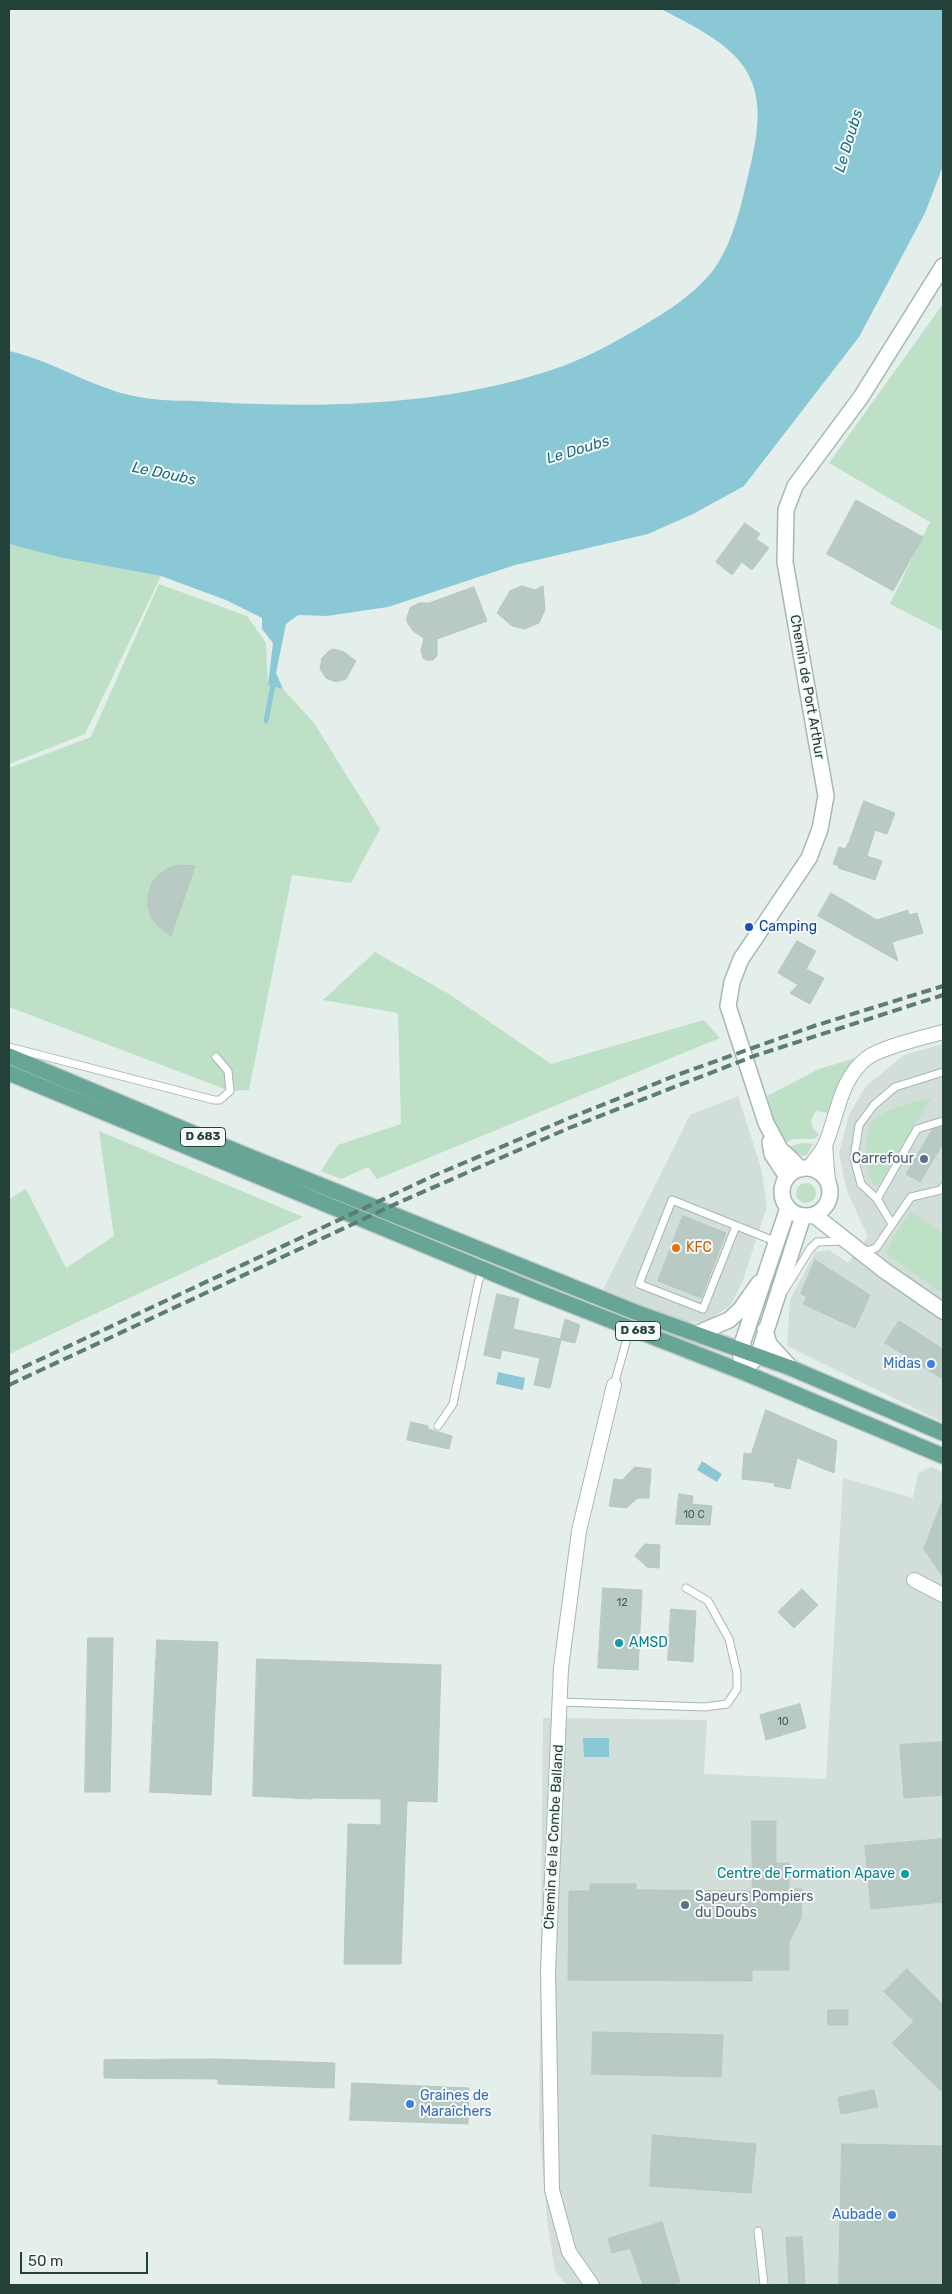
<!DOCTYPE html>
<meta charset="utf-8">
<style>
body{margin:0}
#map{position:relative;width:952px;height:2294px;overflow:hidden;background:#e4eeea;font-family:Rubik,sans-serif}
canvas{display:block}
.frame{position:absolute;inset:0;border:10px solid #234139;pointer-events:none}
.scale{position:absolute;left:20px;top:2252px;width:128px;height:22px;box-sizing:border-box;border:2px solid #234139;border-top:0;padding-left:6px;font-size:15px;line-height:18px;white-space:nowrap;color:#234139;-webkit-text-stroke:4px #f5faf8;paint-order:stroke}
</style>
<div id="map">
<canvas width="952" height="2294"></canvas>
<div class="frame"></div>
<div class="scale">50 m</div>
</div>
<script>
const g = document.querySelector('canvas').getContext('2d');
g.lineJoin = 'round';
function fill(path, color) {
  g.fillStyle = color;
  g.fill(path, 'evenodd');
}
function strokePath(path, color, width, dash) {
  g.strokeStyle = color;
  g.lineWidth = width;
  g.lineCap = dash ? 'butt' : 'round';
  g.setLineDash(dash || []);
  g.stroke(path);
}
function write(font, color, halo, rows, align = 'center') {
  g.font = font + ' Rubik,sans-serif';
  g.lineWidth = 4;
  g.setLineDash([]);
  g.textBaseline = 'middle';
  g.strokeStyle = halo;
  g.fillStyle = color;
  for (const [text, x, y, turn = 0] of rows) {
    g.save();
    g.translate(x, y);
    g.rotate((+turn || 0) * Math.PI / 180);
    g.textAlign = isNaN(turn) ? turn : align;
    if (halo) g.strokeText(text, 0, 0);
    g.fillText(text, 0, 0);
    g.restore();
  }
}
fill(new Path2D(`
 M943 1044V1422L787 1346 790 1300 815 1252 829 1250 848 1263 868 1237 847 1191 839 1153 849 1115 866 1086 904 1055Z
 M738 1096 761 1168 767 1206 743 1280 731 1305 706 1322H683L602 1292 690 1115Z
 M931 1467 943 1472V2285H566L555 2271 547 2220 539 2125 543 1718 707 1720 704 1774 826 1779 843 1478 913 1498 918 1473Z`), '#d2ded9');
fill(new Path2D(`
 M943 304V631L890 604 930 522 829 463Z
 M9 544 58 557 161 576 85 734 9 764Z
 M159 584 247 616 266 643 268 685 283 689 314 723 380 829 351 883 292 875 249 1090 230 1091 9 1007V768L91 737Z
 M375 952 449 994 551 1064 704 1020 720 1038 377 1179 368 1167 341 1179 321 1171 338 1145 401 1124 398 1013 323 1000Z
 M856 1058 828 1113 816 1111 811 1120 813 1128 819 1135 814 1139H792L784 1144 776 1128 767 1096 819 1069Z
 M932 1097 878 1185H874C867 1172 863 1158 866 1144 867 1138 868 1131 870 1125 878 1110 916 1102 932 1097Z
 M99 1131 303 1217 9 1354V1199L26 1189 66 1268 114 1236Z
 M802 1143 813 1144 807 1155 802 1156 787 1147Z
 M796 1193a10 10 0 1 1 20 0a10 10 0 1 1-20 0Z
 M910 1212 943 1234V1293L886 1254 894 1236Z`), '#bde0c7');
fill(new Path2D(`
 M661 9H943V166L925 213 859 337 744 486 693 514 648 534 515 565 388 607 327 616 298 615 286 624 276 673 283 689 268 685 273 643 262 629V618L226 600 161 576 58 557 9 544V351C54 361 93 389 139 397 163 402 189 400 214 402 328 409 454 405 563 366 590 356 615 342 639 328 665 313 692 296 711 273 735 242 742 200 751 163 774 70 737 48 661 9Z
 M498 1372 525 1378 523 1390 496 1384Z
 M702 1461 722 1474 717 1482 697 1470Z
 M583 1738H609V1757H584Z`), '#8bc8d5');
strokePath(new Path2D(`
 M266 721 274 680`), '#8bc8d5', 5);
const building = new Path2D(`
 M856 500 923 537 893 591 827 554Z
 M745 523 760 534 756 539 769 548 752 570 742 562 732 575 716 562Z
 M522 586 535 590 543 586 545 610 539 623 525 629 512 626 497 613 510 591Z
 M474 587 487 621 437 639V656L433 660H426L423 658 421 651 424 638 413 631 407 622V617L410 608 419 603H429Z
 M334 649 344 652 356 661 346 679 336 682 326 678 320 669 322 658 329 651Z
 M864 801 895 813 887 834 875 830 867 856 882 861 875 880 838 868 839 866 833 864 839 847 845 849 849 842Z
 M180 865 195 866 171 936 159 927 151 917 148 906V895L152 883 159 874 169 868Z
 M831 893 877 920 908 910 909 915 917 913 923 933 892 942 898 961 818 916Z
 M797 941 816 951 806 969 824 978 810 1004 790 993 798 985 778 973Z
 M943 1126V1143L920 1182 906 1174 932 1130Z
 M683 1216 726 1233 701 1298 658 1281Z
 M815 1260 870 1295 855 1328 803 1304 807 1297 801 1294Z
 M497 1294 519 1299 513 1329 560 1339 565 1319 580 1325 575 1343 561 1340 550 1388 534 1385 540 1358 502 1350 500 1359 484 1355Z
 M899 1321 943 1349V1379L885 1343Z
 M766 1410 837 1441 834 1473 797 1458 790 1489 774 1486 775 1483 742 1479 744 1453 751 1454Z
 M411 1422 428 1426V1429L452 1436 449 1449 407 1440Z
 M635 1467 651 1469 649 1498H638L626 1508 609 1506 614 1479 622 1480Z
 M679 1494 693 1496 692 1504 712 1506 710 1525 676 1524Z
 M942 1502H943V1577L924 1549Z
 M645 1544 660 1545 659 1568 647 1567 635 1556Z
 M603 1588 642 1590 638 1670 598 1668Z
 M802 1589 818 1605 794 1628 778 1612Z
 M671 1609 696 1611 693 1662 668 1660Z
 M88 1638H113L110 1792H85Z
 M157 1640 218 1642 211 1795 150 1792Z
 M257 1659 441 1665 437 1802 407 1801 401 1964H344L348 1824 381 1825V1799L312 1798V1799L253 1796Z
 M800 1704 806 1728 766 1740 760 1715Z
 M943 1742V1795L904 1798 900 1745Z
 M752 1821H776V1863H789V1889H802L801 1918 789 1942V1970H752V1981L568 1980 569 1891H590V1884H636V1890L752 1891Z
 M943 1839V1902L871 1909 865 1846Z
 M907 1969 943 2005V2093L892 2043 914 2021 884 1992Z
 M828 2010H848V2025H828Z
 M593 2032 723 2035 721 2077 592 2074Z
 M219 2059 335 2063 334 2088 218 2084V2079L104 2078V2060Z
 M352 2083 469 2088 468 2124 350 2120Z
 M874 2090 878 2107 841 2114 838 2098Z
 M653 2135 756 2144 751 2193 650 2186Z
 M842 2144 943 2146V2285H839Z
 M662 2222 680 2282 670 2285H643L630 2248 612 2253 608 2239Z
 M802 2237 805 2285H789L786 2238Z`);
fill(building, '#b9c9c3');
strokePath(building, '#b6c8c1', 1);
const lane = new Path2D(`
 M9 1047 214 1100H220L230 1091 228 1071 216 1057
 M877 1199 917 1129 943 1121
 M892 1224 877 1199 861 1184 854 1158 859 1125 874 1105 895 1087 943 1072
 M736 1226 703 1309 639 1284 672 1200 777 1242
 M863 1249 867 1251 876 1248 911 1197 941 1190 943 1187
 M784 1291 810 1249 817 1242 842 1241
 M614 1385 630 1328
 M438 1426 453 1404 478 1283 483 1269
 M560 1702 705 1707 727 1704 737 1689V1673L729 1639 708 1601 686 1588
 M758 2231 764 2285`);
const street = new Path2D(`
 M825 1144 828 1182
 M809 1168C814 1160 822 1152 826 1143 838 1113 840 1079 867 1058 881 1047 925 1037 943 1032
 M914 1580 943 1595
 M592 2285 569 2252 552 2190 548 1971 561 1668 579 1531 614 1385`);
const secondary = new Path2D(`
 M770 1142 772 1154 787 1177
 M782 1192a24 24 0 1 1 48 0a24 24 0 1 1-48 0Z
 M801 1169 780 1149 766 1123 728 1006 732 982 741 959 809 858 820 829 826 796 785 562 786 510 795 486 861 397 943 266
 M814 1215 885 1271 943 1311
 M765 1330 769 1344 791 1368
 M696 1334 729 1320 740 1310 759 1283
 M749 1365 758 1356 803 1216
 M743 1372 740 1350 788 1208`);
const primary = new Path2D(`
 M9 1056 238 1152 635 1312 791 1368 943 1433
 M9 1073 533 1290 743 1372 943 1456`);
strokePath(lane, '#a6b7b1', 9);
strokePath(street, '#a6b7b1', 16);
strokePath(secondary, '#a2bab2', 18);
strokePath(primary, '#c1cac8', 18);
strokePath(lane, '#fff', 7);
strokePath(street, '#fff', 14);
strokePath(secondary, '#fff', 15);
strokePath(primary, '#67a596', 15);
strokePath(new Path2D(`
 M9 1374 433 1176 567 1119 677 1075 814 1026 943 986
 M9 1385 402 1201 569 1128 754 1056 943 995`), '#5d7c74', 4, [10, 5]);
for (const [x, y, r, color] of [
 [749,927,5,"#1a4fb4"],
 [924,1159,5,"#5c6f8a"],
 [676,1248,5,"#e8710a"],
 [931,1364,5,"#3f7fe0"],
 [619,1643,5,"#0f9aa8"],
 [905,1874,5,"#0f9aa8"],
 [685,1905,5,"#5c6f8a"],
 [410,2104,5,"#3f7fe0"],
 [892,2215,5,"#3f7fe0"]
]) {
  const dot = new Path2D();
  dot.arc(x, y, r, 0, 2 * Math.PI);
  g.fillStyle = color;
  g.fill(dot);
  strokePath(dot, '#f5faf8', 2);
}
write('11px', '#48635c', null, [
 ["10 C",694,1515],
 ["12",622,1603],
 ["10",783,1722]
]);
for (const [x, y, w] of [
 [203,1137,45],
 [638,1331,45]
]) {
  const box = new Path2D();
  box.roundRect(x - w / 2, y - 9.5, w, 19, 4);
  g.fillStyle = '#f5faf8';
  g.fill(box);
  strokePath(box, '#234139', 1);
}
write('bold 12px', '#234139', null, [
 ["D 683",203,1137],
 ["D 683",638,1331]
]);
write('14px', '#234139', '#f5faf8', [
 ["Chemin de Port Arthur",807,687,80],
 ["Chemin de la Combe Balland",554,1837,-87]
]);
write('14px', '#164399', '#f5faf8', [
 ["Camping",759,927]
], 'left');
write('14px', '#4e5e75', '#f5faf8', [
 ["Carrefour",914,1159],
 ["Sapeurs Pompiers",695,1897,"left"],
 ["du Doubs",695,1913,"left"]
], 'right');
write('14px', '#c56008', '#f5faf8', [
 ["KFC",686,1248]
], 'left');
write('14px', '#366cbe', '#f5faf8', [
 ["Midas",921,1364],
 ["Graines de",420,2096,"left"],
 ["Maraîchers",420,2112,"left"],
 ["Aubade",882,2215]
], 'right');
write('14px', '#0d838f', '#f5faf8', [
 ["AMSD",629,1643],
 ["Centre de Formation Apave",895,1874,"right"]
], 'left');
write('italic 15px', '#1a6d80', '#f5faf8', [
 ["Le Doubs",849,141,-73],
 ["Le Doubs",578,450,-17],
 ["Le Doubs",164,474,12]
]);
</script>
